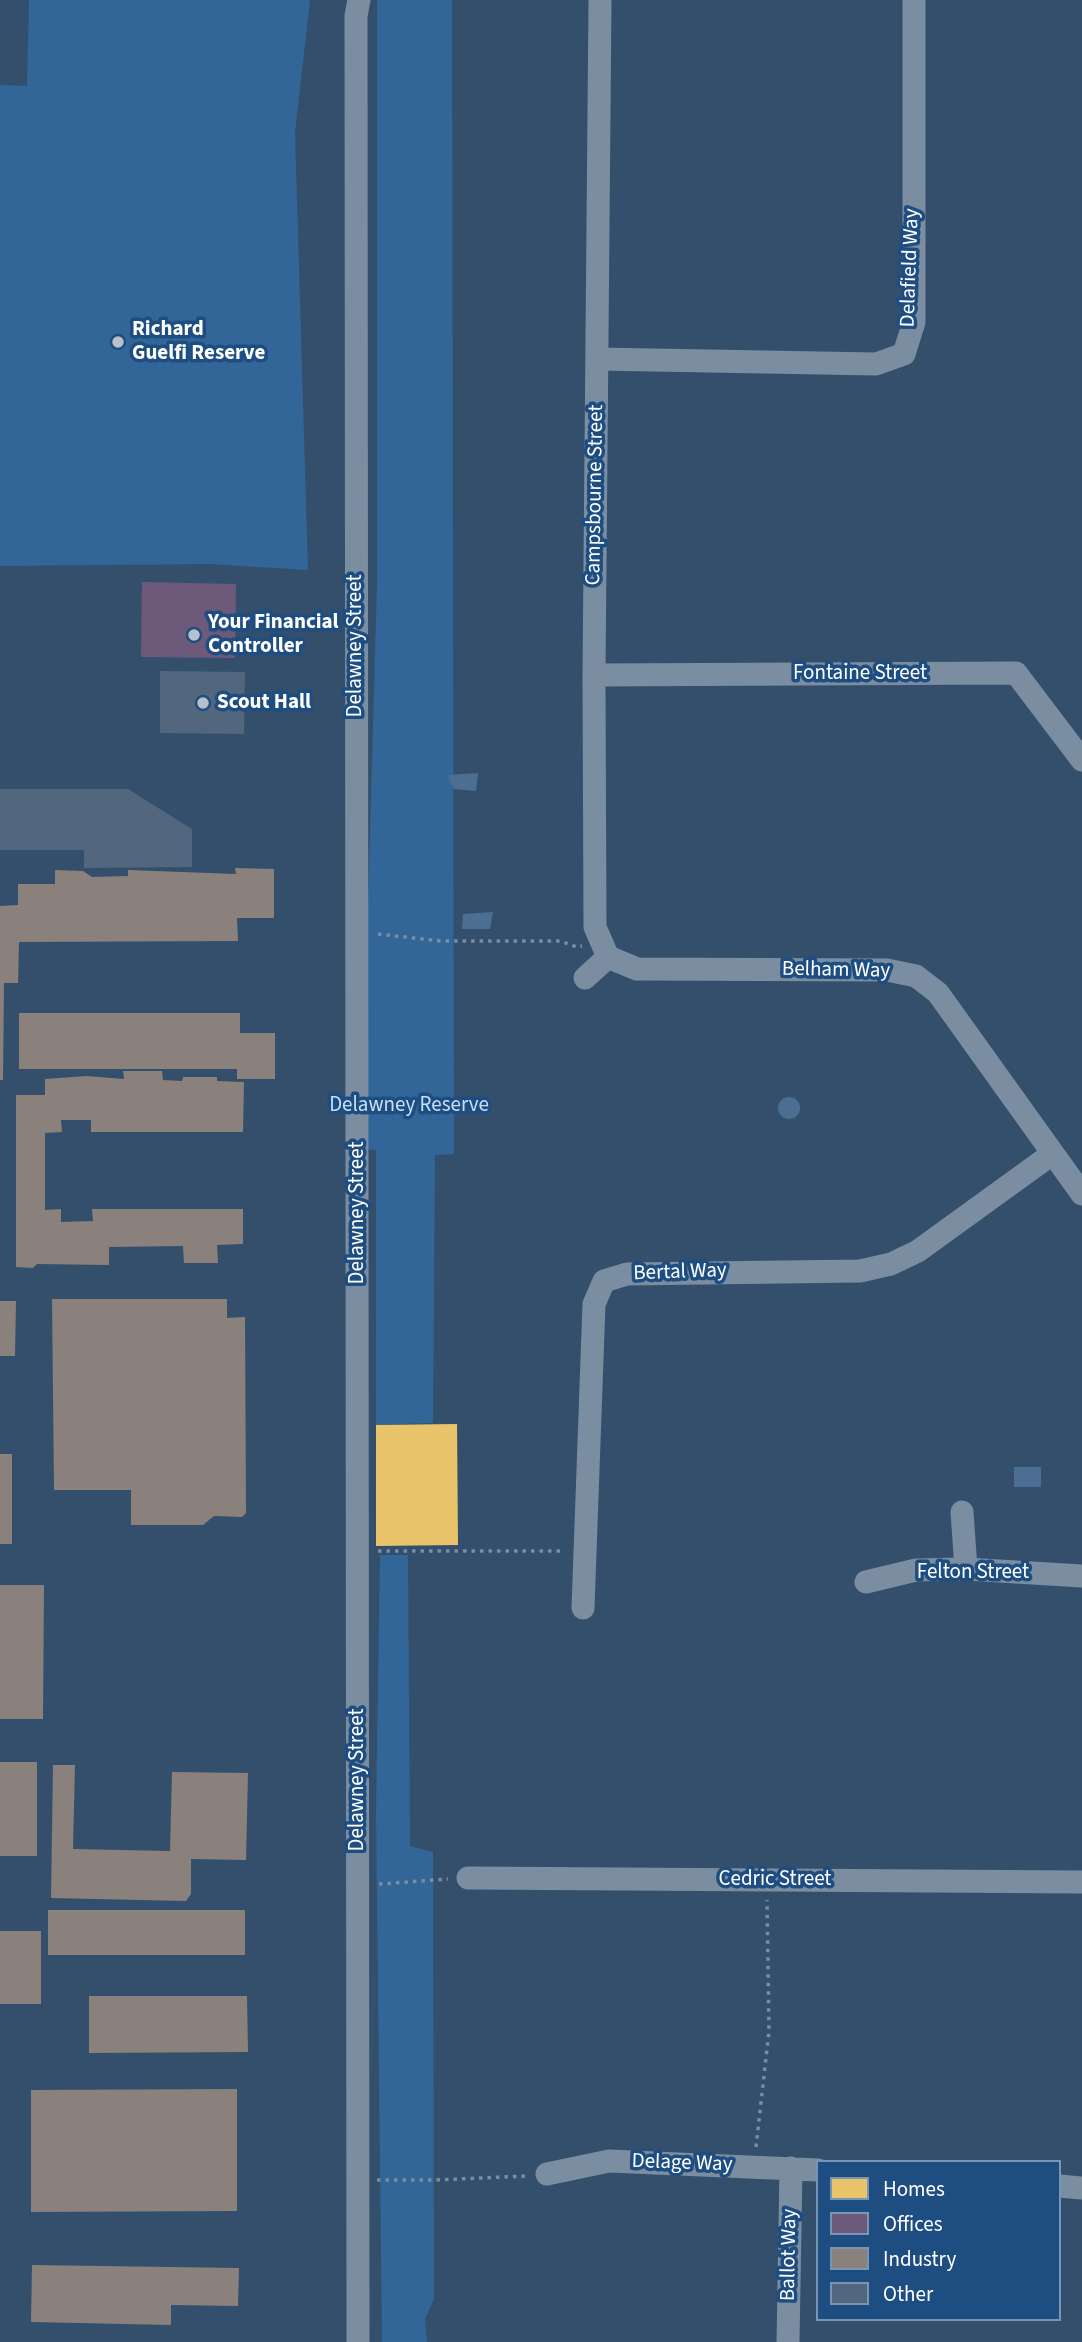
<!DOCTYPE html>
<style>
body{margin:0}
#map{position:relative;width:1082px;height:2342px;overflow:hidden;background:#344f6b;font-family:"Source Sans 3",sans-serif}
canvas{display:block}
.legend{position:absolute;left:816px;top:2160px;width:245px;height:161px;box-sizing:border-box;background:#1e4e81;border:2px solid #7895b3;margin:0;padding:9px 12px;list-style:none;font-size:21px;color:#fff}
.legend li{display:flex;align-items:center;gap:14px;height:35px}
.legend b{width:35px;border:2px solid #7895b3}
</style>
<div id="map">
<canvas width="1082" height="2342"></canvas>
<ul class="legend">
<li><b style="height:19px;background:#e9c46a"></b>Homes</li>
<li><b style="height:19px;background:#6d597a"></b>Offices</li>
<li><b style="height:19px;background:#8a817c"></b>Industry</li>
<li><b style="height:19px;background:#52677d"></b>Other</li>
</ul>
</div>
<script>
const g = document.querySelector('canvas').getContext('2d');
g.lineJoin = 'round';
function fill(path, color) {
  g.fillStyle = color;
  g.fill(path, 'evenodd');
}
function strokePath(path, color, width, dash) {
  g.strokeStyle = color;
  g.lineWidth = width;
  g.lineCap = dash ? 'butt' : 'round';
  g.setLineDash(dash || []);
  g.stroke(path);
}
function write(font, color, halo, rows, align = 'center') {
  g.font = font + ' "Source Sans 3",sans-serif';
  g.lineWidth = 7;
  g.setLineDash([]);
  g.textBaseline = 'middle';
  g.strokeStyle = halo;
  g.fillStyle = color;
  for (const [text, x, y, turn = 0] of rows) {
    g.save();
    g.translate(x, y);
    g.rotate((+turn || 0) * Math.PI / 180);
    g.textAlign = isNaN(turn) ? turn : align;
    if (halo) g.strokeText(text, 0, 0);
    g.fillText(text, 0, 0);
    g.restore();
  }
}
fill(new Path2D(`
 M29 0H310L295 133 308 570 209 564 0 566V85L27 86Z
 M377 0H452L454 1154 435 1155 433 1423 376 1425V1150L361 1149 377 585Z
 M380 1555H408L410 1846 433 1852 434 2299 425 2319 427 2342H382L376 1812Z`), '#326598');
fill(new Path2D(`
 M478 773 476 791 454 789 447 775Z
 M493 912 490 929H462L463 914Z
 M778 1108a11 11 0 1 1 22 0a11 11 0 1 1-22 0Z
 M1014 1467H1041V1487H1014Z`), '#4b6e92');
fill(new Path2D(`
 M457 1424 458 1545 376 1546V1425Z`), '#e9c46a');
fill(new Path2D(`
 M142 582 236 584 235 658 141 657Z`), '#6d597a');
fill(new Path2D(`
 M235 868 274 869V918H237L238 941 19 942 18 983H4L3 1080H0V906L18 905V884H55V870L83 871 92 877 128 876V870L236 874Z
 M19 1013H240V1033H275V1079H237V1069H19Z
 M123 1071H162L163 1080 182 1081 183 1077H217V1081L244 1082 243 1132H91V1120H61L62 1132 45 1133V1210L61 1209V1222L93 1221 92 1209H243V1244L217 1245 218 1263H184L183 1246 109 1247V1265L37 1264 33 1268 16 1267V1095H45V1079L87 1076 124 1079Z
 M52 1299H227V1318L245 1317 246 1513 242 1517 214 1516 203 1525H131V1490H54Z
 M0 1301H16L15 1356H0Z
 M0 1454H12V1544H0Z
 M0 1585H44L43 1719H0Z
 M0 1762H37V1856H0Z
 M53 1765H75L73 1849 170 1851 172 1772 248 1773 246 1860 191 1859V1894L186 1901 51 1898Z
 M48 1910H245V1955H48Z
 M0 1931H41V2004H0Z
 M89 1996H247L248 2052 89 2053Z
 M237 2089V2211L31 2212V2090Z
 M32 2265 239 2268 238 2306 171 2305V2325L31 2322Z`), '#8a817c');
fill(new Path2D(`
 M160 671 245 672 244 734 160 733Z
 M0 789H128L192 829V867L84 868V850H0Z`), '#52677d');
strokePath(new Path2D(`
 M378 934 441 941H560L577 947 582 946
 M378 1551H563
 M379 1884 448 1879
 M756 2147 769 2031 767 1900
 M377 2180H434L527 2176`), '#7a8da1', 3.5, [3.5, 5]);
strokePath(new Path2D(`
 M597 359 876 364 904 354 914 322V0
 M594 675 1016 673 1082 760
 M608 957 637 969 887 970 916 976 938 993 1082 1194
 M585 978 608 957 595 927 594 675 600 0
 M962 1512 966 1569
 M866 1582 916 1570 966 1569 1082 1576
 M583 1608 594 1304 604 1281 627 1274 860 1271 891 1264 918 1251 1052 1154
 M468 1878 1082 1882
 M547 2174 609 2161 818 2170
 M1059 2186 1082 2188
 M358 2342 356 16 359 0
 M788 2342 791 2168`), '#7a8da1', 23);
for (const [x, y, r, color] of [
 [118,342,7,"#b8c1cb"],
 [194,635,7,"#b8c1cb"],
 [203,703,7,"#b8c1cb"]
]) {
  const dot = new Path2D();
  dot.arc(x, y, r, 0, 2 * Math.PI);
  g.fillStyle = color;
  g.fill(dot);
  strokePath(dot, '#1e4e81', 2.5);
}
write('21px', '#fff', '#1e4e81', [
 ["Delafield Way",911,268,-88],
 ["Campsbourne Street",596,495,-89],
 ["Delawney Street",356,646,-90],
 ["Fontaine Street",860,674],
 ["Belham Way",836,971,1],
 ["Delawney Street",358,1213,-90],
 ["Bertal Way",680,1273,-2],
 ["Felton Street",973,1573],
 ["Delawney Street",358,1780,-90],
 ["Cedric Street",775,1880],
 ["Delage Way",682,2164,2],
 ["Ballot Way",790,2255,-89]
]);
write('bold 21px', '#fff', '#1e4e81', [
 ["Richard",132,330],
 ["Guelfi Reserve",132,354],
 ["Your Financial",208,623],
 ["Controller",208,647],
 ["Scout Hall",217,703]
], 'left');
write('21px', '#c7dff7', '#1e4e81', [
 ["Delawney Reserve",409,1106]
]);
</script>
